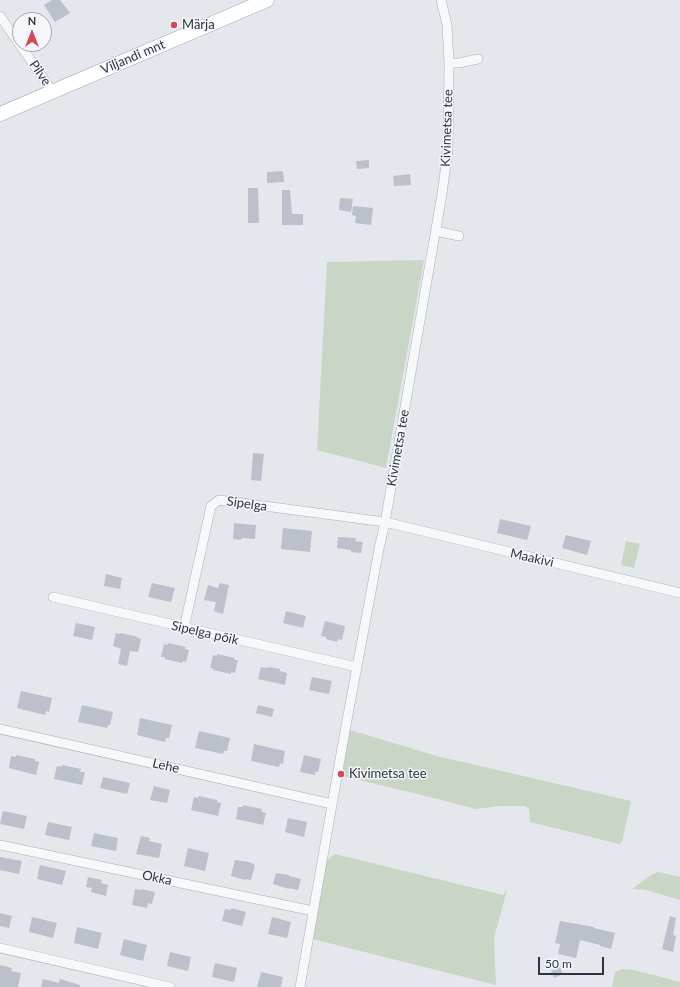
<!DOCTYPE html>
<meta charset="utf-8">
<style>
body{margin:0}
#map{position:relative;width:680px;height:987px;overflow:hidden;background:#e4e7ec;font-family:Lato,sans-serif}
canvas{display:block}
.north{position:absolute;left:12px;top:12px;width:40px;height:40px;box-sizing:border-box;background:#f4f6f9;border:1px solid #a4a8b1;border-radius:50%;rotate:0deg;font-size:11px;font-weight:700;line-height:16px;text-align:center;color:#2b3445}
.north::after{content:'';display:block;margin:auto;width:14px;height:18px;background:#d1495b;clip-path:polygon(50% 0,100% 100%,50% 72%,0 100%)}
.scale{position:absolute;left:538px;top:957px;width:66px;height:18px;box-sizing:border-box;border:2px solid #2b3445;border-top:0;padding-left:5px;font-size:12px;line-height:14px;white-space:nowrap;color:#2b3445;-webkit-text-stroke:3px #f4f6f9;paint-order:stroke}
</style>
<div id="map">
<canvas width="680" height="987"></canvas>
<div class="north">N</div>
<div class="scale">50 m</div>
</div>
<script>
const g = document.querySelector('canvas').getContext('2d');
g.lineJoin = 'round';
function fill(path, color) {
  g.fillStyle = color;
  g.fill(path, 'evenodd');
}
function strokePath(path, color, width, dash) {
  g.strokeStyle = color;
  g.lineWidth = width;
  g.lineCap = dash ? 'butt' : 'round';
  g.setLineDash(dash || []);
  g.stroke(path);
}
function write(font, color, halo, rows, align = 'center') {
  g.font = font + ' Lato,sans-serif';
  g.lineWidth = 3;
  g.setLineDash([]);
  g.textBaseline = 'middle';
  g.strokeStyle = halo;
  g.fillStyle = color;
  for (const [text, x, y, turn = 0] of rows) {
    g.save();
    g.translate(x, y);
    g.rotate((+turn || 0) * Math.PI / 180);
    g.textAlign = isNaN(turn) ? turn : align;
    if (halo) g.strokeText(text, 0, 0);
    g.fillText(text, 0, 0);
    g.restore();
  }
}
fill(new Path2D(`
 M424 260 386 468 317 450 327 262Z
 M626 541 640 544 634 568 621 565Z
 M350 730 437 756 631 801 622 842 619 844 530 822 529 809 525 806H499L476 809 426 796 342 776Z
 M335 854 503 895 507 890 494 938 496 985 313 939 326 861Z
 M658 872 680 877V900L646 890 632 889 651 875Z
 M622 969 634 970 680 982V987H612L615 972Z`), '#c9d6c5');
fill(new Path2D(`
 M52 0H60L70 13 55 22 44 5Z
 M369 160V168L357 169 356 161Z
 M283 171 284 182 267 183V172Z
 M410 174 411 185 394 186 393 176Z
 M248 188H258L259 223H248Z
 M282 190H290L292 214H303V225H282Z
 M340 198 353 199 351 212 339 210Z
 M353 206 373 208 371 225 355 223 356 216 352 215Z
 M253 453 264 454 261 481 251 480Z
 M500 519 531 526 527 540 497 533Z
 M234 523 256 525 255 539 242 538 241 540 233 539Z
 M283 528 312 531 310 552 281 549Z
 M566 535 591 541 587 555 562 548Z
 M338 537 356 538 355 541 363 542 361 553 351 552V550L337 548Z
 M106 574 122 578 120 589 104 586Z
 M152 583 175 588 171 602 148 597Z
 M220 583 229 585 223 614 214 611 216 602 204 600 208 585 218 588Z
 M286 611 306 616 303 628 283 623Z
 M325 621 345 626 342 640 338 639 337 642 326 639V637L321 636Z
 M76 623 95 627 92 640 73 636Z
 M116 633 120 634 121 633 138 637 137 638 141 639 138 652 130 651 127 666 118 664 121 649 113 646Z
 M168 643 186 647 185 649 189 650 186 662 183 661 182 663 165 659V657H161L164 644 168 645Z
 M217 654 235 658 234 660H238L235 673 231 672V674L213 670V668H210L213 655 217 656Z
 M261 667 268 668 269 667 280 669V671L287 673 285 685 258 679Z
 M312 677 332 681 329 694 309 690Z
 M21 691 52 698 49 712 46 711 45 715 17 708Z
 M82 705 113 712 110 725H108L107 728 78 722Z
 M258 705 274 709 272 717 256 713Z
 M140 718 172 725 169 738H166L165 742 137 735Z
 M199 731 230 738 227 751H224L223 754 195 748Z
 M254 744 285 751 283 764 280 763 279 767 251 761Z
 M16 755 35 759V761L39 762 36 775 9 768 11 756 16 757Z
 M304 755 321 759 318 772H315V775L300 772Z
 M62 765 81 769 80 772H85L82 785 54 779 57 766 62 767Z
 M103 777 130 783 127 794 100 788Z
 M154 786 170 790 167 803 150 800Z
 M199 796 217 800V802L221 803 218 816 191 810 194 797 198 798Z
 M243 805 262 809V812L266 813 263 825 236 819 238 807H243Z
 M3 811 27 816 24 829 0 824Z
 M288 818 307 822 304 837 285 832Z
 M48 822 72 827 69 840 45 835Z
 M94 833 118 838 116 851 91 846Z
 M141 836 150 838 149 841 162 844 159 858 136 854Z
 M188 848 209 853 205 871 184 866Z
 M0 857 22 861 19 874 0 870Z
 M235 860 249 862 255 865 251 880 246 879 245 880 231 876Z
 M40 865 66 871 62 885 37 879Z
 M276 873 289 875V876L301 879 298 890 289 888V889L273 884Z
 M88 877 102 880 101 883 108 885 106 896 91 892 92 888 86 887Z
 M135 889 141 890V889L155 892 152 904 148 903 147 908 132 905Z
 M231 908 246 912 242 926 222 921 225 909 231 910Z
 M0 913 12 916 9 928 0 926Z
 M670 916 676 918 673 935 676 936 673 952 662 949Z
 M32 917 57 923 53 938 29 932Z
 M272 917 291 922 287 938 268 934Z
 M560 921 594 927V928L615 933 611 949 600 946V945L580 940 576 958 558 954 560 944 555 943Z
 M77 927 102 933 98 949 74 943Z
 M124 939 147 945 143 961 120 955Z
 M170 952 191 957 188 971 167 966Z
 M215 963 237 968 234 982 212 977Z
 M0 965 12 968 11 971 21 973 18 987H0Z
 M560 967 563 974 554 978 551 971Z
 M261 972 283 977 281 987H257Z
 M43 979 59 983 60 979 80 985V987H41Z`), '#bbc0ca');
const street = new Path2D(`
 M0 16 52 91
 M449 63H459L478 59
 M436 231 459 236
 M53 597 357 667
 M184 628 211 506 219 500 385 522 680 593
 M0 729 332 804
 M0 845 313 911
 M0 948 170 987
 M300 987 345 731 379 549 385 522 442 194 448 149 449 63 447 25 441 0`);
const primary = new Path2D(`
 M0 114 267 0`);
strokePath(street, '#a9aeb7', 10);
strokePath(primary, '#a3abb8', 15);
strokePath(street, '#f7f8fa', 9);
strokePath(primary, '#fff', 14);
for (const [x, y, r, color] of [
 [174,25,4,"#d1495b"],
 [341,774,4,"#d1495b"]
]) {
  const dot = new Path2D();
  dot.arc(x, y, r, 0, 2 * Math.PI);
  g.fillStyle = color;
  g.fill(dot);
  strokePath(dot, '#f4f6f9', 1.5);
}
write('13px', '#2b3445', '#f4f6f9', [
 ["Märja",182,25],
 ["Kivimetsa tee",349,774]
], 'left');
write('13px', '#2b3445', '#f4f6f9', [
 ["Viljandi mnt",133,57,-23],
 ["Pilve",40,73,55],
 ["Kivimetsa tee",447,128,-88],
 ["Kivimetsa tee",398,448,-80],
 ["Sipelga",247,504,8],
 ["Maakivi",532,558,13],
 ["Sipelga põik",205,633,13],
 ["Lehe",166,766,13],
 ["Okka",157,878,12]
]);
</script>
